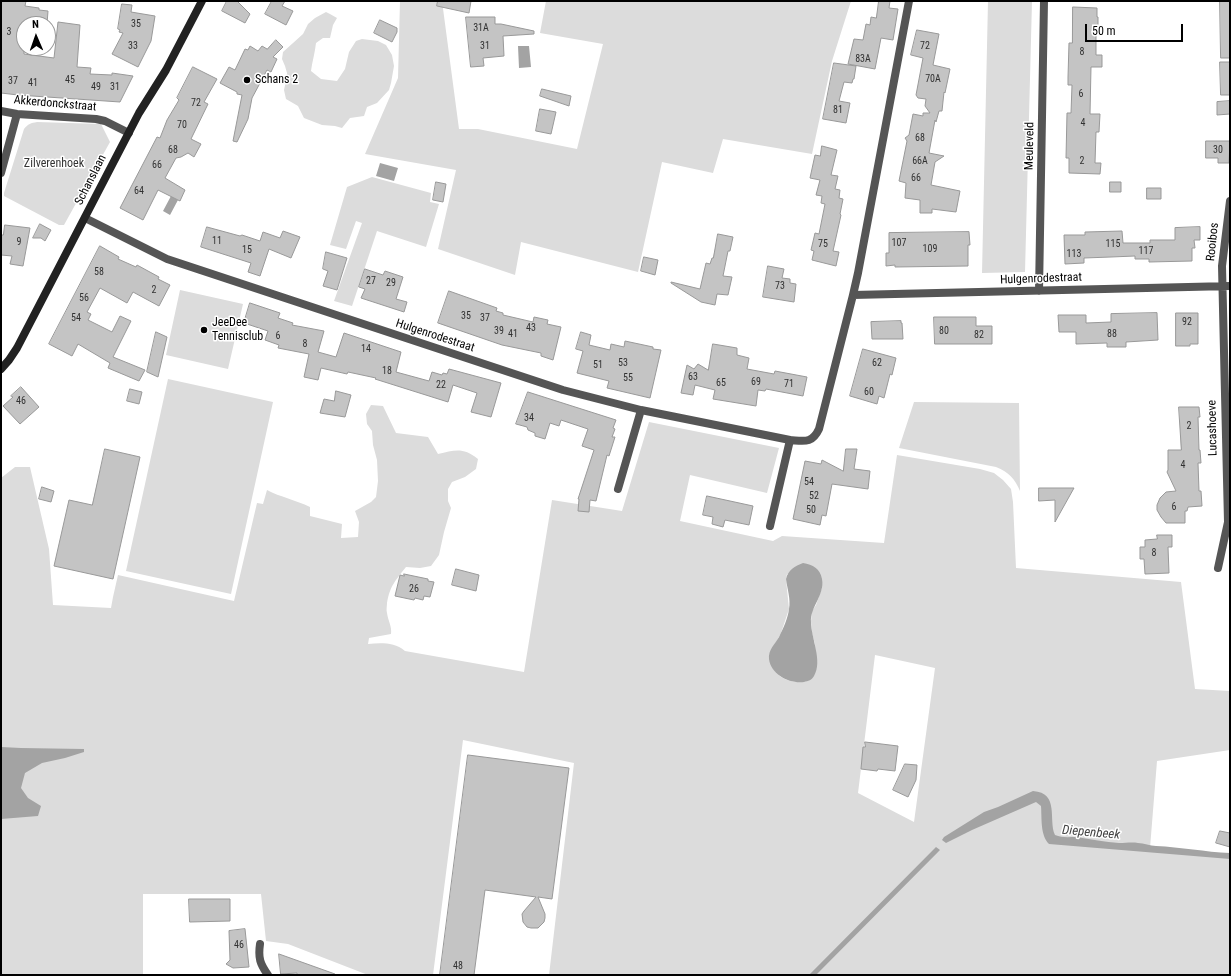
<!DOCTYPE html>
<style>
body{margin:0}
#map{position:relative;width:1231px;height:976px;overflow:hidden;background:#fff;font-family:"Roboto Condensed",sans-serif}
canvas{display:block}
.frame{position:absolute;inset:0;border:2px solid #000;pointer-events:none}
.north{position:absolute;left:16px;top:16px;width:40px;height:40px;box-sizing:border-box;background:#fff;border:1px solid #999;border-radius:50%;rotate:358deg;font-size:11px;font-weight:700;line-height:16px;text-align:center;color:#000}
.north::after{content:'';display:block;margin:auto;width:14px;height:18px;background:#000;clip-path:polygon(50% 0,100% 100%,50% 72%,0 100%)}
.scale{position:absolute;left:1085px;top:24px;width:98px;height:18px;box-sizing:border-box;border:2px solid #000;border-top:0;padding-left:5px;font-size:12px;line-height:14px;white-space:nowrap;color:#000;-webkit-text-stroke:3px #fff;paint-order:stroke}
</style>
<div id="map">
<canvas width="1231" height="976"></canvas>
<div class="frame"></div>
<div class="north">N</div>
<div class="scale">50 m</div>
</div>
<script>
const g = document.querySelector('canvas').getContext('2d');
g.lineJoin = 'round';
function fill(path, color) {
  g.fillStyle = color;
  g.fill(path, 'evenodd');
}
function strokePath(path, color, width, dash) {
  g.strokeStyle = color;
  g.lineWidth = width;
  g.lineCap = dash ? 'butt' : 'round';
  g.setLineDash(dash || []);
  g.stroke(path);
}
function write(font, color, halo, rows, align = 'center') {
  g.font = font + ' "Roboto Condensed",sans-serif';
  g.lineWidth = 3;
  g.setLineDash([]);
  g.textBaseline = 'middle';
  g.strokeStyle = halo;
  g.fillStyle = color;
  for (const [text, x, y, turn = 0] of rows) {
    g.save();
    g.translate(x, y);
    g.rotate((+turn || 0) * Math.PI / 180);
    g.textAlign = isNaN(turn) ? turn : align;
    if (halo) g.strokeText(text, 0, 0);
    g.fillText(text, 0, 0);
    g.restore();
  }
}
fill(new Path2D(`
 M400 1H442L459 129H478L577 149 603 44 540 33 546 1H851L832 61 812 154 723 139 713 173 662 162 638 272 521 242 515 275 438 249 456 170 365 154 398 78Z
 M988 1H1032L1025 272 982 273Z
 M326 12 330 14 337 18 333 25 330 38H323L316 43C315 53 312 62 311 71L321 79 337 81 345 69 349 52 356 41 362 39 378 41 386 45 392 55 394 66 391 83 389 90 377 103 367 107 364 116 350 118 342 128 335 126 322 125 304 118 298 106 286 99 284 90 286 81 287 73 285 66 282 59 283 52 303 34 308 24 315 18Z
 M37 122 101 124 110 142 64 225H59L4 196V193L24 129C28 124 31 123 37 122Z
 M372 177 431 193 430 202 439 204 426 247 377 231 352 306 334 301 362 223 356 221 346 249 330 245 347 187Z
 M180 290 243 304 228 369 166 355Z
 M168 379 273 402 231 594 126 571Z
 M914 402 1019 403 1020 491C1015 479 1009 472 996 467L899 448Z
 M371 405 383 406 396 433 428 437 438 454C455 450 463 447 478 459L476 469 465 477 452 482 448 489V501L451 508 444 532 439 555 431 566 420 568 406 567C395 581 390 586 387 603 387 606 386 610 387 613 388 621 392 626 391 634L369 638 368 644C381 643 394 642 405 651L524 672 552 500 622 511 649 422 779 448 767 493 690 475 680 521 773 541 782 536 884 543 897 455 980 469 994 473 1003 480 1011 489 1013 502 1016 568 1181 582 1195 689 1230 691V750L1157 761 1150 848 1230 856V975H549L574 763 463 740 433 975H368L288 944 266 941 261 894H143V975H1V478L15 467H30L49 549 53 605 111 608 113 597 118 575 234 601 257 503 263 504 267 490C280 497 296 500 310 507V516L342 524 341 538 358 537 359 522 355 511 371 502 376 497 378 481 377 460 373 445 372 431 367 424 366 414ZM787 574 822 588 816 605 812 611 811 621 812 633 815 644 816 661 806 681C794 683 782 681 774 670 772 666 771 659 769 655L781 633 789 609 786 579ZM875 655 935 668 914 822 858 793Z`), '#dcdcdc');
fill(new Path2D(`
 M518 46H529L531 67 519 68Z
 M380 163 398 168 394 181 376 176Z
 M171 196 178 200 170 215 163 211Z
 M803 563C813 565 820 568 822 579 825 595 810 607 811 622 811 638 823 661 814 676 812 680 808 681 804 682 790 684 771 675 769 659 768 650 775 644 779 637 783 629 788 618 789 609 791 599 787 588 786 579 788 570 795 566 803 563Z
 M1 747 21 748 84 749V752L65 758 42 763 25 773 21 788 28 798 41 806 38 816 1 819Z
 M1033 791C1060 793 1048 820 1055 835 1062 838 1069 837 1076 837 1091 839 1105 842 1119 843 1126 843 1132 842 1138 843 1144 843 1150 846 1156 846 1181 847 1205 852 1230 853V859L1049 844C1040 835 1042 818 1041 806L1036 802 972 830 946 843 942 840 944 837 984 812 998 807Z
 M936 847 940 850 816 975H809Z`), '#a3a3a3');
const building = new Path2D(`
 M1 1H26L25 6 39 8V10L48 11 47 24H24V54L54 58 58 22 80 25 77 67 91 68 90 74 112 75V73L133 76 120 102 18 95 1 93Z
 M227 1H237L250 14 245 23 222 11Z
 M272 1H285L282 6 293 11 286 25 265 14Z
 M438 1H471L469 13 437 6Z
 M879 1H890L889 8 898 9 893 40 881 38 875 69 848 64 854 39 863 40 866 24 870 25 871 17 876 18Z
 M1220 1H1230V58H1221Z
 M122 4 132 5 131 12 155 16 151 41 138 67 112 54 123 33 119 32 120 30 118 29Z
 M1073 7 1097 8V17H1098V32H1096V55H1102V67H1091L1090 114H1100L1099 132H1096L1095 163H1101L1100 174 1069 173V158H1066L1067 113H1071L1072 85H1068V77L1069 43H1072Z
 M466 17H495V24H501L534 31V34L503 36 504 56 483 58 484 66 471 67Z
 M380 20 397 28V32L392 42 374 33Z
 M917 30 939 34 933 65 950 69 945 93 944 92 942 111H939L936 122 935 120 929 153 944 156 935 162 931 185 960 191 956 212 932 209V213H920V200L905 198 906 183 899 181 907 141 905 138 909 135 913 114 923 116V113H930L925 106 926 99 918 98 916 95 923 58 911 55Z
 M276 40 283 47 273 57 277 59 271 72 267 70 252 98 248 119 237 142 233 141 242 95 237 94V92L220 83 229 67 235 70 245 49 248 50 250 46 258 51 262 46 267 49Z
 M1220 62H1230V95H1221Z
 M834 63 856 66 854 79H853L852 83 844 82 839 101 850 103 846 123 823 119Z
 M193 67 217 79 204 102 208 104 191 139 201 144 194 157 188 153 181 157 176 158 165 178 185 190 180 201 158 190 143 220 120 208 157 137 160 138 167 120 179 100 177 98Z
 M542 89 571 96 569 106 540 96Z
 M1230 101V114L1217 115V102Z
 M540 109 556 112 551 134 536 131Z
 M1206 141H1230L1229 163H1218V158H1206Z
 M822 146 837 150 831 175 838 176 835 189 840 190 839 198 843 199 840 214 841 215 833 251 839 252 836 266 812 260 814 251 811 250 815 233 819 234 825 204 821 203 822 196 816 195 820 180 810 178 815 155 820 156Z
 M436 182 446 184 443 202 433 200Z
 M1110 182H1121V192H1110Z
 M1147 188H1161V199H1147Z
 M40 224 51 230 45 241 41 238H33Z
 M5 225 30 228 23 266 10 264 12 256 1 255V235H3Z
 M207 227 240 236 242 235 260 241 263 232 280 238 283 231 300 237 291 258 269 249 260 276 248 272 251 263 201 247Z
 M1200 227V240H1194L1195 248H1192V261L1149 262V259H1135V256L1111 257 1084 258V263L1065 264 1064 235H1085V232L1122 231 1123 243H1150V240H1175V228Z
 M969 232 970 245H968V266L895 267V265L886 266V253H889V233Z
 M718 234 733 237 730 251H728L723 276 732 277 728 295 717 294 715 305 701 302 671 283V282L700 289 706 263 710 264 712 258H713Z
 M100 246 119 257 118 259 136 267 137 265 159 277 158 279 170 285 159 306 133 292 127 303 100 288 87 312 91 314 88 320 112 332 120 316 131 321 113 357 145 370 139 381 108 368 110 363 78 344 72 356 49 344Z
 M326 252 347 258 337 290 323 286 328 271 323 269Z
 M644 257 658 260 655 275 641 271Z
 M768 266 784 269 782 278 790 279V283L796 284 794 302 763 297Z
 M365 269 383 275 385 271 403 277 396 299 407 302 404 312 361 298 365 289 359 287Z
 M449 291 497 308 496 311 503 313V315L533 322 534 317 548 320 547 324 561 327 553 360 541 356V353L502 345 438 323Z
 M250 303 280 313 278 318 293 323 292 325 324 331 318 352 336 357 344 333 401 352 396 372 429 381 432 372 442 375 443 373 447 374 449 369 501 383 491 417 471 412 477 393 453 385 448 402 375 379 376 378 348 372 347 374 321 368 318 380 304 377 309 354 278 348 279 345 265 340 268 331 244 323Z
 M1157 313 1158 340 1126 342V347H1107V343L1076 344V332H1059L1058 315H1086V323L1111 322V314Z
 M1176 313H1198V344H1190V346H1176Z
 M934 317H976V326H992V344H935Z
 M901 321V323H902L903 339H872L871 322Z
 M156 332 167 337 158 377 147 372Z
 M581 332 591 335 589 345 610 350 611 344 624 347 625 341 653 347V349L661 350 650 398 607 388 609 381 577 373 583 351 576 349Z
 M713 344 737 348V355L749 358 747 369 774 374 775 371 807 377 803 396 766 389 765 391 758 390 756 406 713 399 715 390 695 385 693 395 681 393 687 365 694 369 698 364 708 370Z
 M863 349 896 358 892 375 890 374 884 398 879 396 877 404 850 396Z
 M21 387 39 407 20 424 3 406 13 397 11 396Z
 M130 389 142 392 139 404 127 401Z
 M336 391 351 395 345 417 320 413 324 399 334 401Z
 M528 392 616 420 613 428 615 429 612 437H615L609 456 607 455 596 501 590 500 589 512 578 511 579 499H578L594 450 582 446 588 429 561 420 559 426 550 423 545 439 535 436V433L528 430 527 427 516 424Z
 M1179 407H1199L1200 417H1198L1199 450H1200L1201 463H1198L1199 491H1201L1202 506 1188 507 1187 511H1185V523H1166L1161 517 1157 510V505L1160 498 1166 492 1176 491 1167 472 1168 470V450H1181Z
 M105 449 140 457 113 579 54 566 69 500 92 505Z
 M846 449H857L854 469 870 471 868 489 832 484 826 516 822 515 820 525 793 519 805 461 821 464 822 460 843 471Z
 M42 487 54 491 51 502 39 499Z
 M1039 488H1074L1055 522V500L1039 501Z
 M707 496 753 506 749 525 725 520 723 527 712 524 713 517 703 515Z
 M1157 535H1172V547H1168L1169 573 1145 574 1144 559H1140V547H1145V540L1157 539Z
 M456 569 479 575 476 591 452 585Z
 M404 574 428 579V581L434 582 430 597 424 596 423 600 415 598 414 600 395 596 400 575 404 576Z
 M865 742 898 746 895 771 878 769 877 771 861 769 863 747H865Z
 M468 755 569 768 552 899 538 897 545 914V918L544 922 538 928H531L527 927 523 922 522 914 524 911 536 897 485 890 474 975H440Z
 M905 764 917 765 916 780 908 797 893 790Z
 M1220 831 1230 833V847L1216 843Z
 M189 899H230V921L190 922Z
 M245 929 249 967 233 968 226 964 230 960 229 931Z
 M279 954 335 974V975H297V973L281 974Z`);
fill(building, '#c4c4c4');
strokePath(building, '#999', 1);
strokePath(new Path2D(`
 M1 111 17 114 96 119 105 121 129 133
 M1 173 17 114
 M85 218 167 259 563 390 641 410 790 440C804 441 812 444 819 429L853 295 1230 286
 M1039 291 1044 1
 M853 295 858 273 909 1
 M618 489 641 410
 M770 526 790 440
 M1218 568 1228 522 1222 266 1230 201
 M260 944C258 958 260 964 268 975`), '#555', 8);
strokePath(new Path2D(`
 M1 369 9 360 17 348 139 113 166 70 202 1`), '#222', 8);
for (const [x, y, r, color] of [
 [247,80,4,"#000"],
 [204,330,4,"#000"]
]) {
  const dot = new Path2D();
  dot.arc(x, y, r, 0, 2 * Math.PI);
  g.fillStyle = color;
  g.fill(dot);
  strokePath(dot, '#fff', 1.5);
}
write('10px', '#313131', null, [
 ["35",136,24],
 ["31A",481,28],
 ["3",9,32],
 ["33",133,46],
 ["31",485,46],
 ["72",925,46],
 ["8",1082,52],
 ["83A",863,59],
 ["70A",933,79],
 ["45",70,80],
 ["37",13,81],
 ["41",33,83],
 ["49",96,87],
 ["31",115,87],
 ["6",1081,94],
 ["72",196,103],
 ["81",838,110],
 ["4",1083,123],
 ["70",182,125],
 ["68",920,138],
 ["68",173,150],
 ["30",1218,150],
 ["66A",920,161],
 ["2",1082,161],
 ["66",157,165],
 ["66",916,178],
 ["64",139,191],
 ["11",217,241],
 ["9",19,242],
 ["107",899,243],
 ["75",823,244],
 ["115",1113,244],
 ["109",930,249],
 ["15",247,250],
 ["117",1146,251],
 ["113",1074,254],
 ["58",99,272],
 ["27",371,281],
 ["29",391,283],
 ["73",780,286],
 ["2",154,290],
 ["56",84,298],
 ["35",466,316],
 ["54",76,318],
 ["37",485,318],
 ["92",1187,322],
 ["43",531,328],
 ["39",499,331],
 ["80",944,331],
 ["41",513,334],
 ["88",1112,334],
 ["82",979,335],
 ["6",278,336],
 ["8",305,344],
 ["14",366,349],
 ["53",623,363],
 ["62",877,363],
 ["51",598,365],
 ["18",387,371],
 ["63",693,377],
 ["55",628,378],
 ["69",756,382],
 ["65",721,383],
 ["71",789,384],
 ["22",441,385],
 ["60",869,392],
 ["46",21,401],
 ["34",529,418],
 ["2",1189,426],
 ["4",1183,465],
 ["54",809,482],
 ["52",814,496],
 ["6",1174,507],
 ["50",811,510],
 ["8",1154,553],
 ["26",414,589],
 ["46",239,945],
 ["48",458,966]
]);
write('12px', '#000', '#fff', [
 ["Schans 2",255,80],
 ["JeeDee",212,323],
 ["Tennisclub",212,337]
], 'left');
write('12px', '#000', '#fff', [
 ["Akkerdonckstraat",55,104,5],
 ["Meuleveld",1030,146,-89],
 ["Schanslaan",91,180,-63],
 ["Rooibos",1213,242,-84],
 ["Hulgenrodestraat",1041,279,-2],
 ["Hulgenrodestraat",435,336,18],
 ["Lucashoeve",1213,428,-91]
]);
write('12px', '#333', '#fff', [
 ["Zilverenhoek",54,164]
]);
write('italic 13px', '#444', '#fff', [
 ["Diepenbeek",1091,833,5]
]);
</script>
